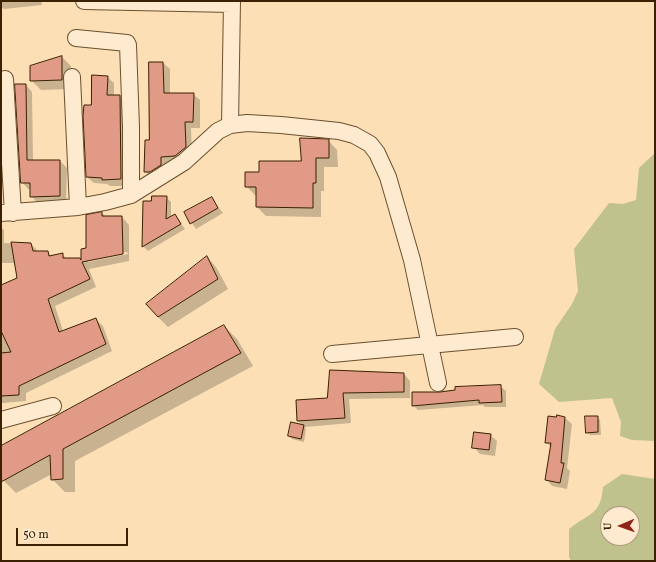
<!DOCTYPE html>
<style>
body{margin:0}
#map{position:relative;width:656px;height:562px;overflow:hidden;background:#fcdfb5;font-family:Vollkorn,serif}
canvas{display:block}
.frame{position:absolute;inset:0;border:2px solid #3b2001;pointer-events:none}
.north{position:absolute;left:600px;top:506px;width:40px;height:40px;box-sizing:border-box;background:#fdeacf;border:1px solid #af997d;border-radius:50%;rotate:268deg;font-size:11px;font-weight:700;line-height:16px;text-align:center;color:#3b2001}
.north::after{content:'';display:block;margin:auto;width:14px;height:18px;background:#8f2418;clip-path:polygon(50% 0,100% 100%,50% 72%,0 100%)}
.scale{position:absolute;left:16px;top:528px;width:112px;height:18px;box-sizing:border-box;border:2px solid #3b2001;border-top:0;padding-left:5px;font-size:12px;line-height:14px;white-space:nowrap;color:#3b2001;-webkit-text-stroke:3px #fdeacf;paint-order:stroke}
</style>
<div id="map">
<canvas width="656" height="562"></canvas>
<div class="frame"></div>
<div class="north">U</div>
<div class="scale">50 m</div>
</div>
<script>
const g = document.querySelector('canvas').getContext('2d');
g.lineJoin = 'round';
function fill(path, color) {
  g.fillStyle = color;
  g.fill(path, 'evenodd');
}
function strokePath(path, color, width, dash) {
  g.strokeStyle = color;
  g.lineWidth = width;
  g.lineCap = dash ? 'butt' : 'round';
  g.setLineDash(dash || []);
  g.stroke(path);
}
fill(new Path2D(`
 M655 153V441L632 440 620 436 621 422 612 398 559 402 539 384 555 329 572 304 578 291 574 249 609 203 623 204 636 200 639 168Z
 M622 474 655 479V561H571L569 557V529C589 513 601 515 603 487ZM608 514H632V538H608Z`), '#bfc28d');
fill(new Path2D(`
 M1 1H41L42 5 4 9 1 7Z
 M62 57 71 66V89L41 90 31 80V67Z
 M163 63 170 69V94H193L200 100V128H191L192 154 152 178 145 171Z
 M107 77 114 83V96H120L127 103 128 186H110L107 184 94 183 87 177 91 106Z
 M1 84 7 186H1Z
 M26 85 32 92 33 161H60L67 168 66 203H38L31 196V189H28L22 182Z
 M328 140 337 150 338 167H324V191H321V217L266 216 257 207V195H255L246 186 260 173 302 162Z
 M166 197 171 202V217L175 215 185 229 148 251 143 246 144 202H152Z
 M211 198 223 213 196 229 185 213Z
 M102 213 106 217H122L129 225V261L89 269 96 287 55 306 63 331 95 319 103 326 112 351 26 393V401L2 403 1 286 18 279 15 263H1V227L4 230V243L31 244 38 251 47 252 51 256 62 254 67 259 82 261 87 249V216ZM127 252 128 254 88 262V260Z
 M207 257 216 267 228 289 168 327 158 317Z
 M224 326 237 339 253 366 75 461V492H65L52 479V474L16 493 3 480 1 476V447Z
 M331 371 404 374 410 381V398L349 399 351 423 305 427 306 429 304 442 292 439 289 436 302 425 298 421 328 399Z
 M500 386 506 391V407H485L483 405 418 410 413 405Z
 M549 417 565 418 572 424 567 468 570 471 567 489 552 486 546 479 552 448 546 442Z
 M597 417 600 420 601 435H590L587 432Z
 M490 435 497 441 495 456 480 454 474 447Z`), '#0003');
const building = new Path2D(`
 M62 56V80L30 81V66Z
 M149 62H163L164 93H194L193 122H185L186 147 175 156 161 157V165L150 172H144L145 140H149Z
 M92 75 108 76 107 95H120L121 179 102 180V178L86 177 83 116 84 105H91Z
 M15 84H26L27 160H60V196L30 197V183H21Z
 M300 138 329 139V158H316V183H313V208L256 207V187H245V172H259V161H301Z
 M152 196H167L166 219 175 214 181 224 142 247 143 201H151Z
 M212 197 218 208 190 224 184 212Z
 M102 212V216H122L123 254 82 262 90 279 48 299 59 332 96 318 106 344 19 386V395L1 396V353L11 352 1 331V285L17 278 11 242 31 243 33 251H48L49 256 63 253V258H80L81 260V249L86 248V215Z
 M207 256 218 279 158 317 146 304Z
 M224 325 241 353 63 449V479L51 480 50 455 1 482V446Z
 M330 370 404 373V392L343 393 345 418 297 421 296 400 327 398Z
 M501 385 502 402 479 403V400L412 406V392H440L455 390V387Z
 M557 415 565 417 561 463H564L560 483 545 480 551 443H545L548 416 556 417Z
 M585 416H598V432L586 433Z
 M291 422 304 425 301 439 288 436Z
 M474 432 491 434 489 450 472 448Z`);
fill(building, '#e09a86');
strokePath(building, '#3b2001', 1);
const minor = new Path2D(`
 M84 1 232 4
 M76 38 127 43 128 45 131 127V195
 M72 77 78 207
 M5 79 13 213
 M230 125 232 1
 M1 213 78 207 105 202 131 195 184 162 218 131 230 125 247 123 281 125 339 131 354 135 370 144 377 153 388 177 412 260 438 383
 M332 354 515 337
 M1 420 53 406`);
strokePath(minor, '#6b502e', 18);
strokePath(minor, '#fdeacf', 16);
</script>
